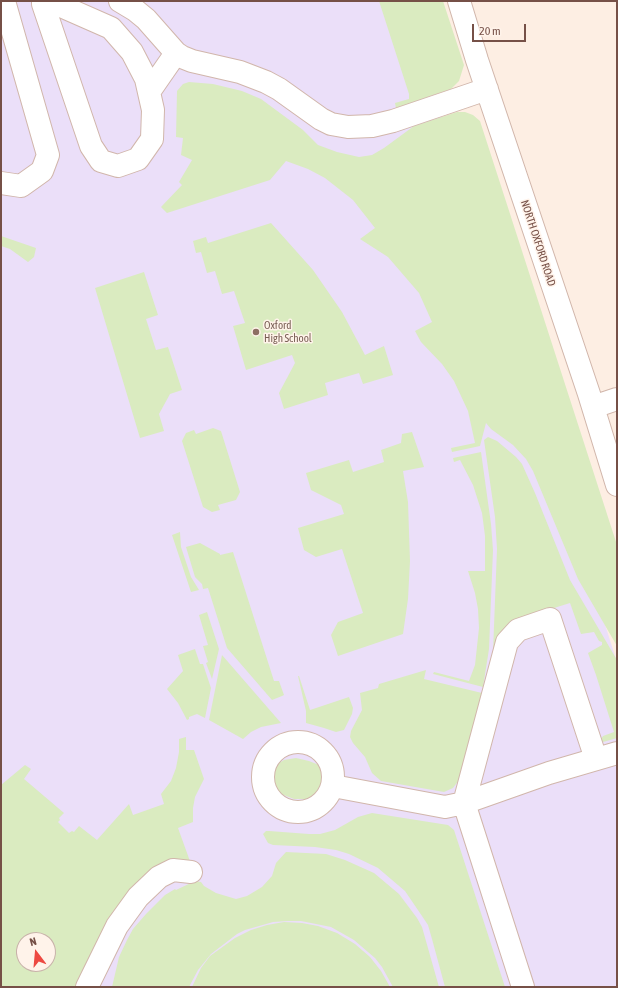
<!DOCTYPE html>
<style>
body{margin:0}
#map{position:relative;width:618px;height:988px;overflow:hidden;background:#fdeee3;font-family:"Asap Condensed",sans-serif}
canvas{display:block}
.frame{position:absolute;inset:0;border:2px solid #765047;pointer-events:none}
.north{position:absolute;left:16px;top:932px;width:40px;height:40px;box-sizing:border-box;background:#fff3ea;border:1px solid #c8b2a9;border-radius:50%;rotate:344deg;font-size:11px;font-weight:700;line-height:16px;text-align:center;color:#765047}
.north::after{content:'';display:block;margin:auto;width:14px;height:18px;background:#ed4942;clip-path:polygon(50% 0,100% 100%,50% 72%,0 100%)}
.scale{position:absolute;left:472px;top:24px;width:54px;height:18px;box-sizing:border-box;border:2px solid #765047;border-top:0;padding-left:5px;font-size:12px;line-height:14px;white-space:nowrap;color:#765047;-webkit-text-stroke:3px #fff3ea;paint-order:stroke}
</style>
<div id="map">
<canvas width="618" height="988"></canvas>
<div class="frame"></div>
<div class="north">N</div>
<div class="scale">20 m</div>
</div>
<script>
const ctx = document.querySelector('canvas').getContext('2d');
ctx.lineJoin = 'round';
function paint(path, color) { ctx.fillStyle = color; ctx.fill(path, 'evenodd'); }
const poly = rows => new Path2D(rows.map(r => 'M' + r).join(''));
function trace(path, color, width, dash) { ctx.strokeStyle = color; ctx.lineWidth = width; ctx.lineCap = dash ? 'butt' : 'round'; ctx.setLineDash(dash || []); ctx.stroke(path); }
function write(font, color, halo, rows, align = 'center') {
  ctx.font = font + ' "Asap Condensed",sans-serif'; ctx.lineWidth = 3; ctx.setLineDash([]); ctx.textBaseline = 'middle'; ctx.strokeStyle = halo; ctx.fillStyle = color; for (const [text, x, y, turn = 0] of rows) {
    ctx.save(); ctx.translate(x, y); ctx.rotate((+turn || 0) * Math.PI / 180); ctx.textAlign = isNaN(turn) ? turn : align; if (halo) ctx.strokeText(text, 0, 0); ctx.fillText(text, 0, 0); ctx.restore();
  }
}
const education = poly([
 [1,1,405,1,617,662,617,987,1,987],
 [24,940,48,940,48,964,24,964]
]);
const green = poly([
 [379,1,443,1,464,65,459,81,451,89,396,108,395,103,409,99,409,94],
 [189,82,213,84,242,91,261,99,303,130,318,145,337,152,359,157,372,155,384,148,414,126,457,112,465,112,473,115,480,121,617,545,617,646,578,579,533,471,526,459,513,445,491,429,486,423,480,446,452,452,451,448,475,443,468,411,454,381,442,364,421,342,415,331,432,322,419,293,388,257,360,239,375,228,353,200,325,178,308,169,286,161,270,180,167,213,161,207,182,185,179,182,192,160,181,155,183,138,176,137,177,91,183,84],
 [271,223,313,270,342,312,365,355,384,346,393,375,363,384,359,373,325,383,328,395,284,409,279,393,295,363,292,355,246,370,233,326,245,323,234,291,222,294,215,271,207,273,201,252,196,253,193,241,206,237,208,243],
 [1,236,36,248,34,257,28,262,10,249,1,246],
 [144,272,158,315,146,319,156,350,168,347,182,390,170,394,159,414,164,431,140,438,95,288],
 [213,428,221,431,240,492,236,500,218,505,220,510,212,512,203,507,182,441,186,433,194,430,196,434],
 [412,432,424,467,403,471,408,502,410,561,408,599,403,634,338,656,331,635,338,622,363,613,342,549,316,557,304,550,298,528,344,514,341,505,311,490,306,473,349,460,353,472,384,462,381,450,401,443,402,434],
 [488,437,497,441,516,457,522,464,535,493,570,580,617,660,617,738,603,742,601,739,603,736,614,732,596,675,588,653,602,645,602,642,599,641,594,632,581,634,570,603,516,620,509,625,500,634,493,652,497,549,495,517,484,440],
 [481,452,491,524,493,550,489,649,483,687,433,674,434,672,469,681,475,665,479,628,478,609,475,593,468,571,485,571,485,536,482,513,473,485,460,460,454,462,453,458],
 [180,532,181,547,191,577,199,590,191,592,172,535],
 [200,543,220,554,220,555,233,552,274,681,279,681,284,695,282,696,272,700,227,648,208,588,203,589,202,584,195,577,186,547],
 [207,612,219,649,212,679,206,663,208,662,203,646,208,645,199,615],
 [195,649,200,664,203,664,211,688,205,718,197,714,189,717,189,719,187,720,178,703,167,689,183,671,178,655],
 [222,655,281,723,261,727,251,732,243,739,209,720],
 [426,670,424,679,482,693,459,780,453,788,444,792,381,781,372,773,365,757,353,743,350,737,351,731,362,710,360,693,378,688,379,684],
 [298,676,299,676,310,710,349,697,353,708,352,714,344,730,336,732,324,728,306,723,306,711],
 [186,737,186,750,194,750,204,779,195,797,193,808,193,822,178,828,191,864,172,865,80,987,1,987,1,785,25,765,31,769,24,779,64,813,59,818,60,820,58,822,69,833,72,831,74,832,79,826,97,840,129,804,133,815,164,804,161,794,171,781,176,768,179,752,179,739],
 [24,940,48,940,48,964,24,964],
 [296,758,309,761,319,765,327,772,329,778,328,789,322,796,310,799,294,799,281,794,274,787,270,776,274,766,284,760],
 [372,813,448,825,454,830,505,987,445,987,432,939,428,925,422,916,405,891,378,868,349,854,336,850,315,847,273,845,268,843,263,834,266,831,269,831,309,834,320,834,335,830,358,817],
 [286,852,326,854,345,860,374,873,399,894,417,918,422,927,439,987,393,987,382,967,375,958,354,940,331,927,301,921,288,921,273,922,245,930,237,934,211,954,198,970,189,987,112,987,119,957,127,940,133,929,146,914,165,895,175,889,176,890,195,881,201,882,204,886,216,893,236,899,247,896,262,887,272,876,276,863],
 [284,922,302,923,318,926,337,933,355,944,370,957,381,971,390,987,192,987,201,968,210,956,235,938,251,930,267,925]
]);
const minor = poly([
 [43,1,43,4,91,146,101,161,118,166,138,159,152,139,153,110,146,79,132,52,111,28,61,6,54,1],
 [120,1,135,10,146,19,176,53,182,57,192,61,240,72,266,82,279,89,321,119,331,124,348,127,372,126,393,121,487,89],
 [459,1,477,60,589,394,617,485],
 [149,92,176,53],
 [1,183,21,186,42,171,48,155,4,1],
 [593,407,617,399],
 '263 777a35 35 0 1 1 70 0a35 35 0 1 1-70 0Z',
 [333,786,445,807,464,803,549,773,617,753],
 [87,987,117,926,138,897,159,877,173,870,191,872],
 [523,987,464,803,507,642,518,630,550,619,596,759]
]);
const markers = [
 [256,332,4,"#8d6e63"]
];
const streetNames = [
 ["NORTH OXFORD ROAD",538,243,72]
];
const educationNames = [
 ["Oxford",264,326],
 ["High School",264,339]
];
paint(education, '#ebdff9');
paint(green, '#daebc0');
trace(minor, '#d1b6ab', 24);
trace(minor, '#fff', 22);
for (const [x, y, r, color] of markers) { const dot = new Path2D(); dot.arc(x, y, r, 0, 2 * Math.PI); ctx.fillStyle = color; ctx.fill(dot); trace(dot, '#fff3ea', 1.5); }
write('11px', '#765047', '#fff3ea', streetNames);
write('11px', '#785e54', '#fff3ea', educationNames, 'left');
</script>
